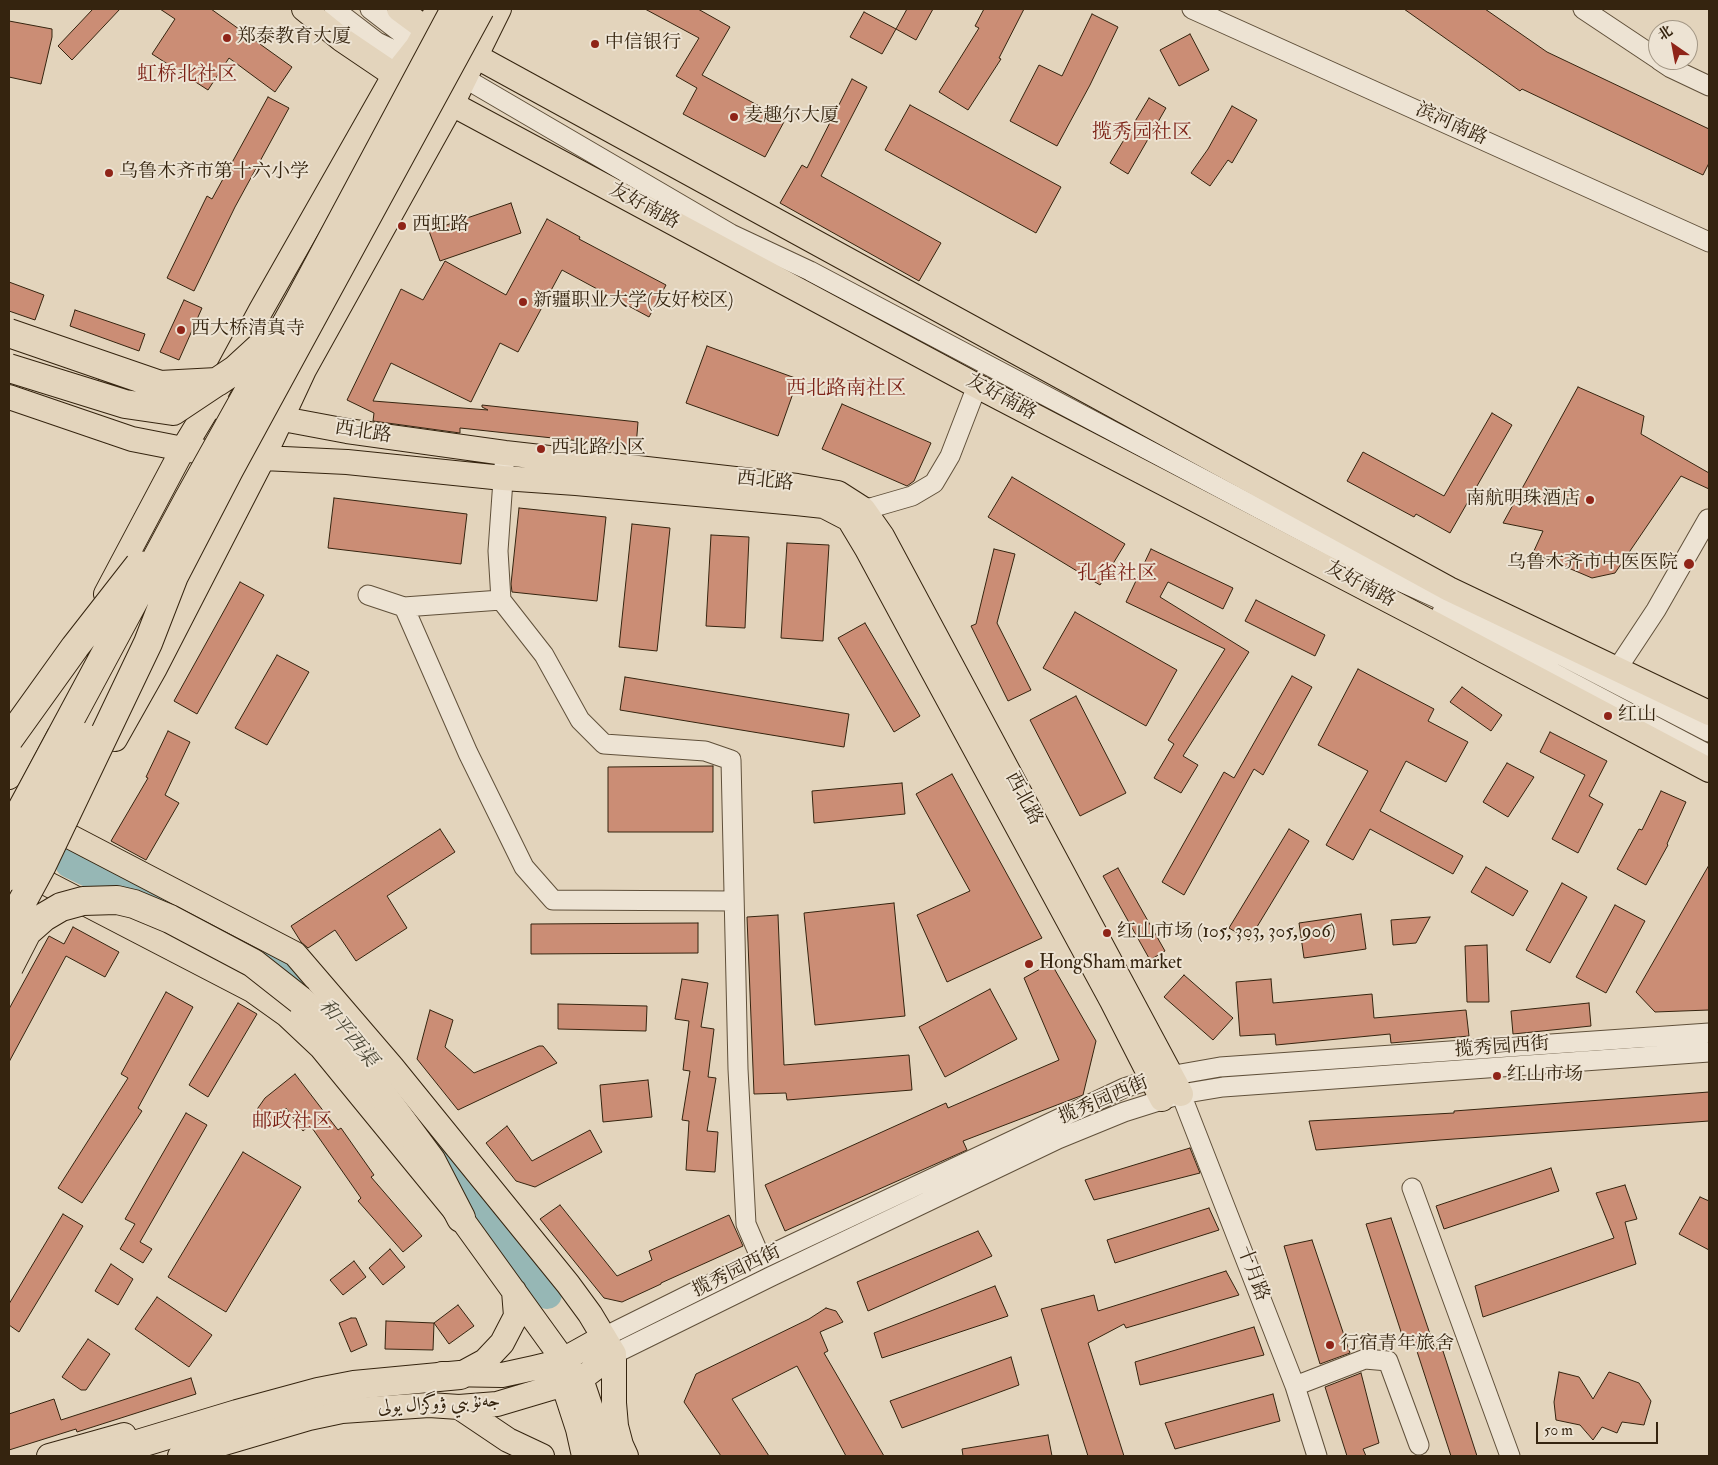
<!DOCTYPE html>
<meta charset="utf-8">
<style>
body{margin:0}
#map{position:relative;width:1718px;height:1465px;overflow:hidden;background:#e3d4bc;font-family:"IM FELL Double Pica","Noto Serif SC",serif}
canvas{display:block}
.frame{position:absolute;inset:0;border:10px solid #35240f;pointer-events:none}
.north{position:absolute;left:1648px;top:20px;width:50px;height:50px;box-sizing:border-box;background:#ede3d3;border:1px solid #a39785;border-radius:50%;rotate:327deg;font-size:14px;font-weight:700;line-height:20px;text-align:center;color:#35240f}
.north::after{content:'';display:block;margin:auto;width:18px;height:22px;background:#8f2418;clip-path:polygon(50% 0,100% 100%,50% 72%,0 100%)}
.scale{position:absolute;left:1536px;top:1422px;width:122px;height:22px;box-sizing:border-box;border:2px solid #35240f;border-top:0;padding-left:6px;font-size:15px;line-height:18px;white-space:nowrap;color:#35240f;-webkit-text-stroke:4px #ede3d3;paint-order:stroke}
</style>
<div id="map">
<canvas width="1718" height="1465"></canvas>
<div class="frame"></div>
<div class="north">北</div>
<div class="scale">50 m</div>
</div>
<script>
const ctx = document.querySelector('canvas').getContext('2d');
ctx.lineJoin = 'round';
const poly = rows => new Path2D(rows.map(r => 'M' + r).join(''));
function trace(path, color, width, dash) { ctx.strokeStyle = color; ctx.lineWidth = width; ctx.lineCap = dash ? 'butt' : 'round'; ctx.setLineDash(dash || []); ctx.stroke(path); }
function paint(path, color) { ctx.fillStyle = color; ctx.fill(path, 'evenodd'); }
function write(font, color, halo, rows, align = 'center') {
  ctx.font = font + ' "IM FELL Double Pica",Amiri,"Noto Serif SC",serif'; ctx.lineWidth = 4; ctx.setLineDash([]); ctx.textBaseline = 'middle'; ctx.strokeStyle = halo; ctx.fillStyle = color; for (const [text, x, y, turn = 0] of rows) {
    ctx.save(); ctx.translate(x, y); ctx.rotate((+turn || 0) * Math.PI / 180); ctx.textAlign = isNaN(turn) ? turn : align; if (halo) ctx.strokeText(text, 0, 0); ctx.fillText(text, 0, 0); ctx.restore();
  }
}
const river = poly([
 [70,863,154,904],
 [240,946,286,969,329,1007,339,1021],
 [425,1134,547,1294]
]);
const building = poly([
 [93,9,120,9,72,60,58,46,93,9],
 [160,9,211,9,292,67,275,92,229,58,208,90,152,54,175,19,160,9],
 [645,9,698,9,730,27,702,75,785,120,765,157,683,114,697,88,676,76,699,38,645,9],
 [907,9,933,9,916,40,896,29,907,9],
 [984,9,1024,9,999,58,1001,59,968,110,939,92,979,28,975,26,984,9],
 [1404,9,1485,9,1547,52,1709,129,1709,163,1703,175,1522,89,1520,91,1404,9],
 [864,12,896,29,882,54,850,37,864,12],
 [1092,14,1118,27,1090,85,1057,146,1010,121,1039,65,1062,76,1092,14],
 [9,21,52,29,52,37,41,84,9,77,9,21],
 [1190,34,1209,70,1179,86,1160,50,1190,34],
 [852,79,867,87,821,176,941,243,919,281,780,203,802,165,807,168,852,79],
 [268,97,289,108,235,207,194,291,167,278,207,196,212,199,268,97],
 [1149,98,1166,108,1128,174,1110,163,1149,98],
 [910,105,1061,187,1036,233,885,150,910,105],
 [1232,106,1257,120,1232,163,1228,160,1210,186,1191,173,1208,149,1232,106],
 [511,203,521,233,440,261,429,231,511,203],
 [547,219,580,237,579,239,666,285,649,317,562,270,518,352,500,343,471,402,391,363,373,401,488,410,482,407,482,405,638,422,636,447,460,428,460,433,373,421,374,413,347,400,401,289,423,300,445,261,506,295,547,219],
 [9,282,44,295,35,320,9,311,9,282],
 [184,300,202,308,179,360,160,352,184,300],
 [75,310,145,334,139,351,70,326,75,310],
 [707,346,798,379,778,436,686,403,707,346],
 [1578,387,1644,416,1641,434,1709,473,1709,489,1681,476,1615,573,1592,578,1533,553,1543,531,1503,523,1578,387],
 [842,404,931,443,914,481,907,486,822,449,842,404],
 [1492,413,1512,425,1450,533,1416,514,1414,517,1347,481,1363,452,1444,496,1492,413],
 [1012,477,1125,544,1100,585,988,517,1012,477],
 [334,498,467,514,461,564,328,548,334,498],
 [519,508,606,517,597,601,512,592,511,584,519,508],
 [632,524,670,528,657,651,619,647,632,524],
 [711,535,749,537,745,628,706,626,711,535],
 [787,543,829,545,823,641,781,638,787,543],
 [994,549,1015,554,997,623,1031,690,1008,701,971,626,976,624,994,549],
 [1151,549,1233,588,1223,609,1168,582,1160,597,1249,652,1183,756,1198,765,1181,793,1154,778,1174,744,1168,740,1225,649,1126,602,1151,549],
 [240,582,264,595,197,714,174,701,240,582],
 [1256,600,1325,635,1315,656,1245,621,1256,600],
 [1075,612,1177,670,1146,726,1043,668,1075,612],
 [865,623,920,716,894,732,838,638,865,623],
 [277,655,309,672,267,745,235,728,277,655],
 [1358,669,1434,709,1428,721,1468,742,1446,782,1406,761,1380,811,1463,856,1453,874,1370,829,1353,860,1326,845,1368,771,1318,745,1358,669],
 [1292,676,1312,687,1263,775,1254,769,1184,895,1162,882,1224,772,1234,778,1292,676],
 [625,677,849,714,844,747,620,710,625,677],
 [1462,687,1502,715,1491,731,1450,702,1462,687],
 [1076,696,1126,793,1080,816,1030,720,1076,696],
 [168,731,190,742,165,795,179,803,146,860,111,841,148,778,146,777,168,731],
 [1550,732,1607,761,1589,796,1603,804,1578,853,1552,839,1585,775,1540,752,1550,732],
 [1507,763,1534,777,1508,817,1483,802,1507,763],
 [713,766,713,832,608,832,608,767,713,766],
 [952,774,1042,938,947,982,917,915,970,891,916,794,952,774],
 [902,783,905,814,814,823,812,791,902,783],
 [1661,791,1686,802,1667,844,1668,845,1646,885,1617,869,1639,829,1642,830,1661,791],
 [440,829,455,852,387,896,407,928,356,961,335,930,308,948,301,942,291,926,440,829],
 [1289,829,1309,841,1249,940,1229,928,1289,829],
 [1709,865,1709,1010,1655,1012,1636,992,1709,865],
 [1486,867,1528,891,1513,916,1471,892,1486,867],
 [1118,868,1165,951,1150,960,1103,876,1118,868],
 [1562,883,1587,897,1550,963,1526,950,1562,883],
 [894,903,905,1016,815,1025,804,913,894,903],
 [1615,905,1645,921,1606,993,1576,977,1615,905],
 [1361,914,1366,949,1304,958,1299,923,1361,914],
 [778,915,784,1065,909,1055,912,1090,787,1100,786,1093,754,1094,747,917,778,915],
 [1430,917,1416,943,1393,945,1391,920,1430,917],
 [698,923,698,953,531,954,531,924,698,923],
 [73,927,119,952,105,977,66,956,9,1062,9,1009,49,936,64,944,73,927],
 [1487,945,1489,1002,1467,1002,1465,946,1487,945],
 [1051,963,1096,1041,1083,1095,963,1141,967,1150,785,1231,765,1185,946,1103,948,1108,1059,1060,1024,978,1051,963],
 [1184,975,1233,1018,1213,1040,1164,997,1184,975],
 [682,979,708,983,701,1027,714,1029,708,1077,716,1078,707,1131,718,1132,715,1172,686,1170,689,1121,682,1120,690,1071,683,1070,689,1021,675,1019,682,979],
 [1271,979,1273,1003,1372,994,1374,1018,1466,1010,1469,1036,1391,1043,1390,1034,1276,1045,1275,1034,1240,1036,1236,982,1271,979],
 [990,989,1017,1039,945,1077,919,1027,990,989],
 [166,992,193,1007,138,1108,142,1111,82,1203,58,1188,128,1078,121,1074,166,992],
 [238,1003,257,1014,208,1097,189,1085,238,1003],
 [1589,1003,1591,1026,1513,1034,1511,1011,1589,1003],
 [558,1004,647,1006,646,1031,558,1029,558,1004],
 [430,1010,453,1020,445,1047,474,1073,539,1046,543,1046,557,1063,458,1110,417,1059,430,1010],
 [295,1074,338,1130,341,1128,374,1175,371,1177,422,1236,403,1252,358,1201,361,1198,310,1125,303,1131,286,1108,271,1128,253,1115,265,1098,295,1074],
 [648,1080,652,1117,603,1122,600,1085,648,1080],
 [1709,1092,1709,1121,1440,1140,1316,1150,1309,1121,1454,1113,1454,1111,1709,1092],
 [186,1113,207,1125,140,1242,152,1249,143,1263,120,1249,135,1224,125,1219,186,1113],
 [507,1126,532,1161,590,1130,602,1152,535,1187,516,1181,486,1143,507,1126],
 [1190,1148,1200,1173,1094,1200,1085,1180,1190,1148],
 [243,1152,301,1187,226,1312,168,1277,243,1152],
 [1551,1168,1559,1191,1444,1229,1436,1206,1551,1168],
 [1625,1185,1637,1219,1625,1222,1636,1264,1483,1317,1475,1286,1614,1238,1596,1193,1625,1185],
 [1700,1197,1709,1201,1709,1250,1679,1234,1700,1197],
 [560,1205,617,1276,652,1260,649,1251,729,1215,743,1246,661,1283,661,1284,622,1302,604,1298,540,1219,560,1205],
 [1209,1208,1219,1230,1115,1263,1107,1240,1209,1208],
 [63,1214,83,1226,19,1332,9,1325,9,1304,63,1214],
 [1391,1218,1435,1349,1442,1348,1477,1456,1451,1456,1413,1339,1404,1341,1366,1224,1391,1218],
 [978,1231,992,1256,868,1311,857,1282,978,1231],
 [1312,1240,1350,1353,1320,1364,1284,1246,1312,1240],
 [390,1249,405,1267,383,1285,369,1268,390,1249],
 [354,1261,366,1277,343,1295,330,1280,354,1261],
 [111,1264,133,1279,118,1305,95,1291,111,1264],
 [1226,1271,1239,1295,1126,1328,1124,1324,1088,1343,1124,1456,1088,1456,1041,1309,1094,1295,1098,1311,1226,1271],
 [995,1286,1008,1316,882,1358,874,1333,995,1286],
 [157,1297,212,1335,189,1367,135,1329,157,1297],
 [458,1305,474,1326,449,1344,434,1323,458,1305],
 [826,1308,836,1311,843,1322,820,1332,828,1351,824,1353,884,1456,846,1456,797,1366,732,1399,769,1456,721,1456,684,1402,696,1374,809,1319,826,1308],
 [351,1318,356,1318,367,1345,351,1352,339,1323,351,1318],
 [386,1321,434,1323,433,1350,385,1349,386,1321],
 [1254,1327,1264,1355,1140,1385,1135,1362,1254,1327],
 [88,1339,110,1354,86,1390,81,1390,62,1377,88,1339],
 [1011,1357,1019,1385,902,1428,890,1401,1011,1357],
 [1559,1372,1579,1377,1593,1399,1609,1372,1639,1383,1651,1401,1644,1425,1622,1422,1617,1433,1602,1427,1593,1440,1580,1425,1556,1420,1554,1402,1559,1372],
 [1361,1373,1379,1443,1363,1449,1366,1456,1347,1456,1325,1387,1361,1373],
 [191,1378,196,1394,77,1432,76,1429,9,1450,9,1414,54,1399,61,1420,191,1378],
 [1273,1394,1280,1421,1175,1449,1165,1423,1273,1394],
 [1048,1435,1052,1456,963,1456,962,1449,1048,1435]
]);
const minor = poly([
 [334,9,377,42,419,62],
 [370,9,427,53],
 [1192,9,1709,242],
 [1583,9,1658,59],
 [1659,60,1671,68,1709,86],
 [454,72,731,234,810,271,1375,570,1549,649,1709,732],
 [504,466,498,551,501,600,544,655,580,720,604,744,705,751,731,760,738,1069,746,1224,761,1259],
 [852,511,874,507,912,496,934,483,950,456,977,386],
 [368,595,404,607,501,600],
 [404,607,468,753,524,867,553,900,734,901],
 [1442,612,1474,631,1709,755],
 [1617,669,1656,610,1708,519],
 [1181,1094,1295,1386,1317,1456],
 [1412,1188,1510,1456],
 [604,1337,761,1259,1124,1088,1152,1079,1220,1067,1709,1033],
 [614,1354,772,1276,1058,1139,1124,1112,1181,1094,1223,1087,1709,1052],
 [1295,1386,1365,1359,1388,1361,1419,1445]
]);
const major = poly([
 [304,9,341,39,406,83,452,104,977,386,1434,624,1709,770],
 [399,9,426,29,1449,589,1709,713],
 [9,349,88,373],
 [9,397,132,439,183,449,242,457,347,462,503,478,576,483,796,503,824,506,849,519,867,549,915,638,1112,1001,1162,1099],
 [176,399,347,431,505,453,797,486,838,493,863,509,882,536,1181,1094],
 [106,594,183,449,209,406,261,310,394,76,417,47,438,9],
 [55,718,73,683,105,627],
 [115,739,155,668,263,458,304,370,452,104,499,9],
 [9,777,53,694],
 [42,825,63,833,295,954,392,1067,568,1284,590,1314,614,1354,614,1403,616,1426,621,1445,626,1456],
 [19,869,252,990,287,1015,321,1047,461,1218,557,1351,564,1386,578,1429,584,1456],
 [570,1370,581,1379,607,1456],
 [442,1374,502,1375,534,1368,559,1362,604,1337],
 [461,1374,485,1361,502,1343,516,1316,514,1291],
 [459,1407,508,1440,542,1456],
 [49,1456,124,1435],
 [180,1456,309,1418,342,1411,429,1405,459,1407,497,1404,581,1379,614,1354]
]);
const highway = poly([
 [300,1000,324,1021,344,1043,431,1160,461,1218],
 [98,1456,237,1414,318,1392,354,1385,460,1375]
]);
const highwayBridge = poly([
 [9,333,160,385,217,382,235,370,271,337],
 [9,368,125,404,173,411,215,383],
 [9,739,75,647,139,565],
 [9,833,188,500,299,301,455,9],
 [9,876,84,737],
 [9,926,42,865,148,643,174,576,229,470,480,9],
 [9,967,27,932,44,917,61,907,83,901,117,900,134,904,170,919,253,963,300,1000]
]);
const markers = [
 [227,38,5,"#8f2418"],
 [595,44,5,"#8f2418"],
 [734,117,5,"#8f2418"],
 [109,173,5,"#8f2418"],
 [402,226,5,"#8f2418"],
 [523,302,5,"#8f2418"],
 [181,330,5,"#8f2418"],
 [541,449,5,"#8f2418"],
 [1590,500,5,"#8f2418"],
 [1689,564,6,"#8f2418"],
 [1608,716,5,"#8f2418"],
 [1107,933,5,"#8f2418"],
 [1029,964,5,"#8f2418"],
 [1497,1076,5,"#8f2418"],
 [1330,1345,5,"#8f2418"]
];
const poiNames = [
 ["郑泰教育大厦",237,38],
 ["中信银行",605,44],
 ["麦趣尔大厦",744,117],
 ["乌鲁木齐市第十六小学",119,173],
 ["西虹路",412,226],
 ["新疆职业大学(友好校区)",533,302],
 ["西大桥清真寺",191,330],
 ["西北路小区",551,449],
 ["南航明珠酒店",1580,500,"right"],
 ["乌鲁木齐市中医医院",1678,564,"right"],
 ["红山",1618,716],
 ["红山市场 (105, 303, 305, 906)",1117,933],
 ["HongSham market",1039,964],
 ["红山市场",1507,1076],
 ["行宿青年旅舍",1340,1345]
];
const streetNames = [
 ["滨河南路",1451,125,24],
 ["友好南路",644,207,28],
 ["友好南路",1001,398,28],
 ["西北路",363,433,9],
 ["西北路",765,482,6],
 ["友好南路",1360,585,28],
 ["西北路",1023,799,62],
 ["揽秀园西街",1502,1048,-4],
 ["揽秀园西街",1104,1101,-23],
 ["揽秀园西街",737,1272,-26],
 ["十月路",1252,1274,69],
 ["جەنۇبىي ۋوگزال يولى",439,1405,-3]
];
const neighbourhoodNames = [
 ["虹桥北社区",187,76],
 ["揽秀园社区",1142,134],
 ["西北路南社区",846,390],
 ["孔雀社区",1117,575],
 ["邮政社区",292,1123]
];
const waterNames = [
 ["和平西渠",347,1034,51]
];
trace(river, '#96b7b5', 30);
paint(building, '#cb8d75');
trace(building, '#35240f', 1);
trace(minor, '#60503a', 21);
trace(major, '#35240f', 26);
trace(highway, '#35240f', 30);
trace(minor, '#ede3d3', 19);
trace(major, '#e3d4bc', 24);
trace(highway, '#e3d4bc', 28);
trace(highwayBridge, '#35240f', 30, []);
trace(highwayBridge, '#e3d4bc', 28);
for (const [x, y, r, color] of markers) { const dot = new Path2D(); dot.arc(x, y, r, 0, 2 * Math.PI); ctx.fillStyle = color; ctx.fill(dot); trace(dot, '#ede3d3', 2); }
write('19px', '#35240f', '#ede3d3', poiNames, 'left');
write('19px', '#35240f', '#ede3d3', streetNames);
write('20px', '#7a1f14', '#ede3d3', neighbourhoodNames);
write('italic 20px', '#4d4938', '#ede3d3', waterNames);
</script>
